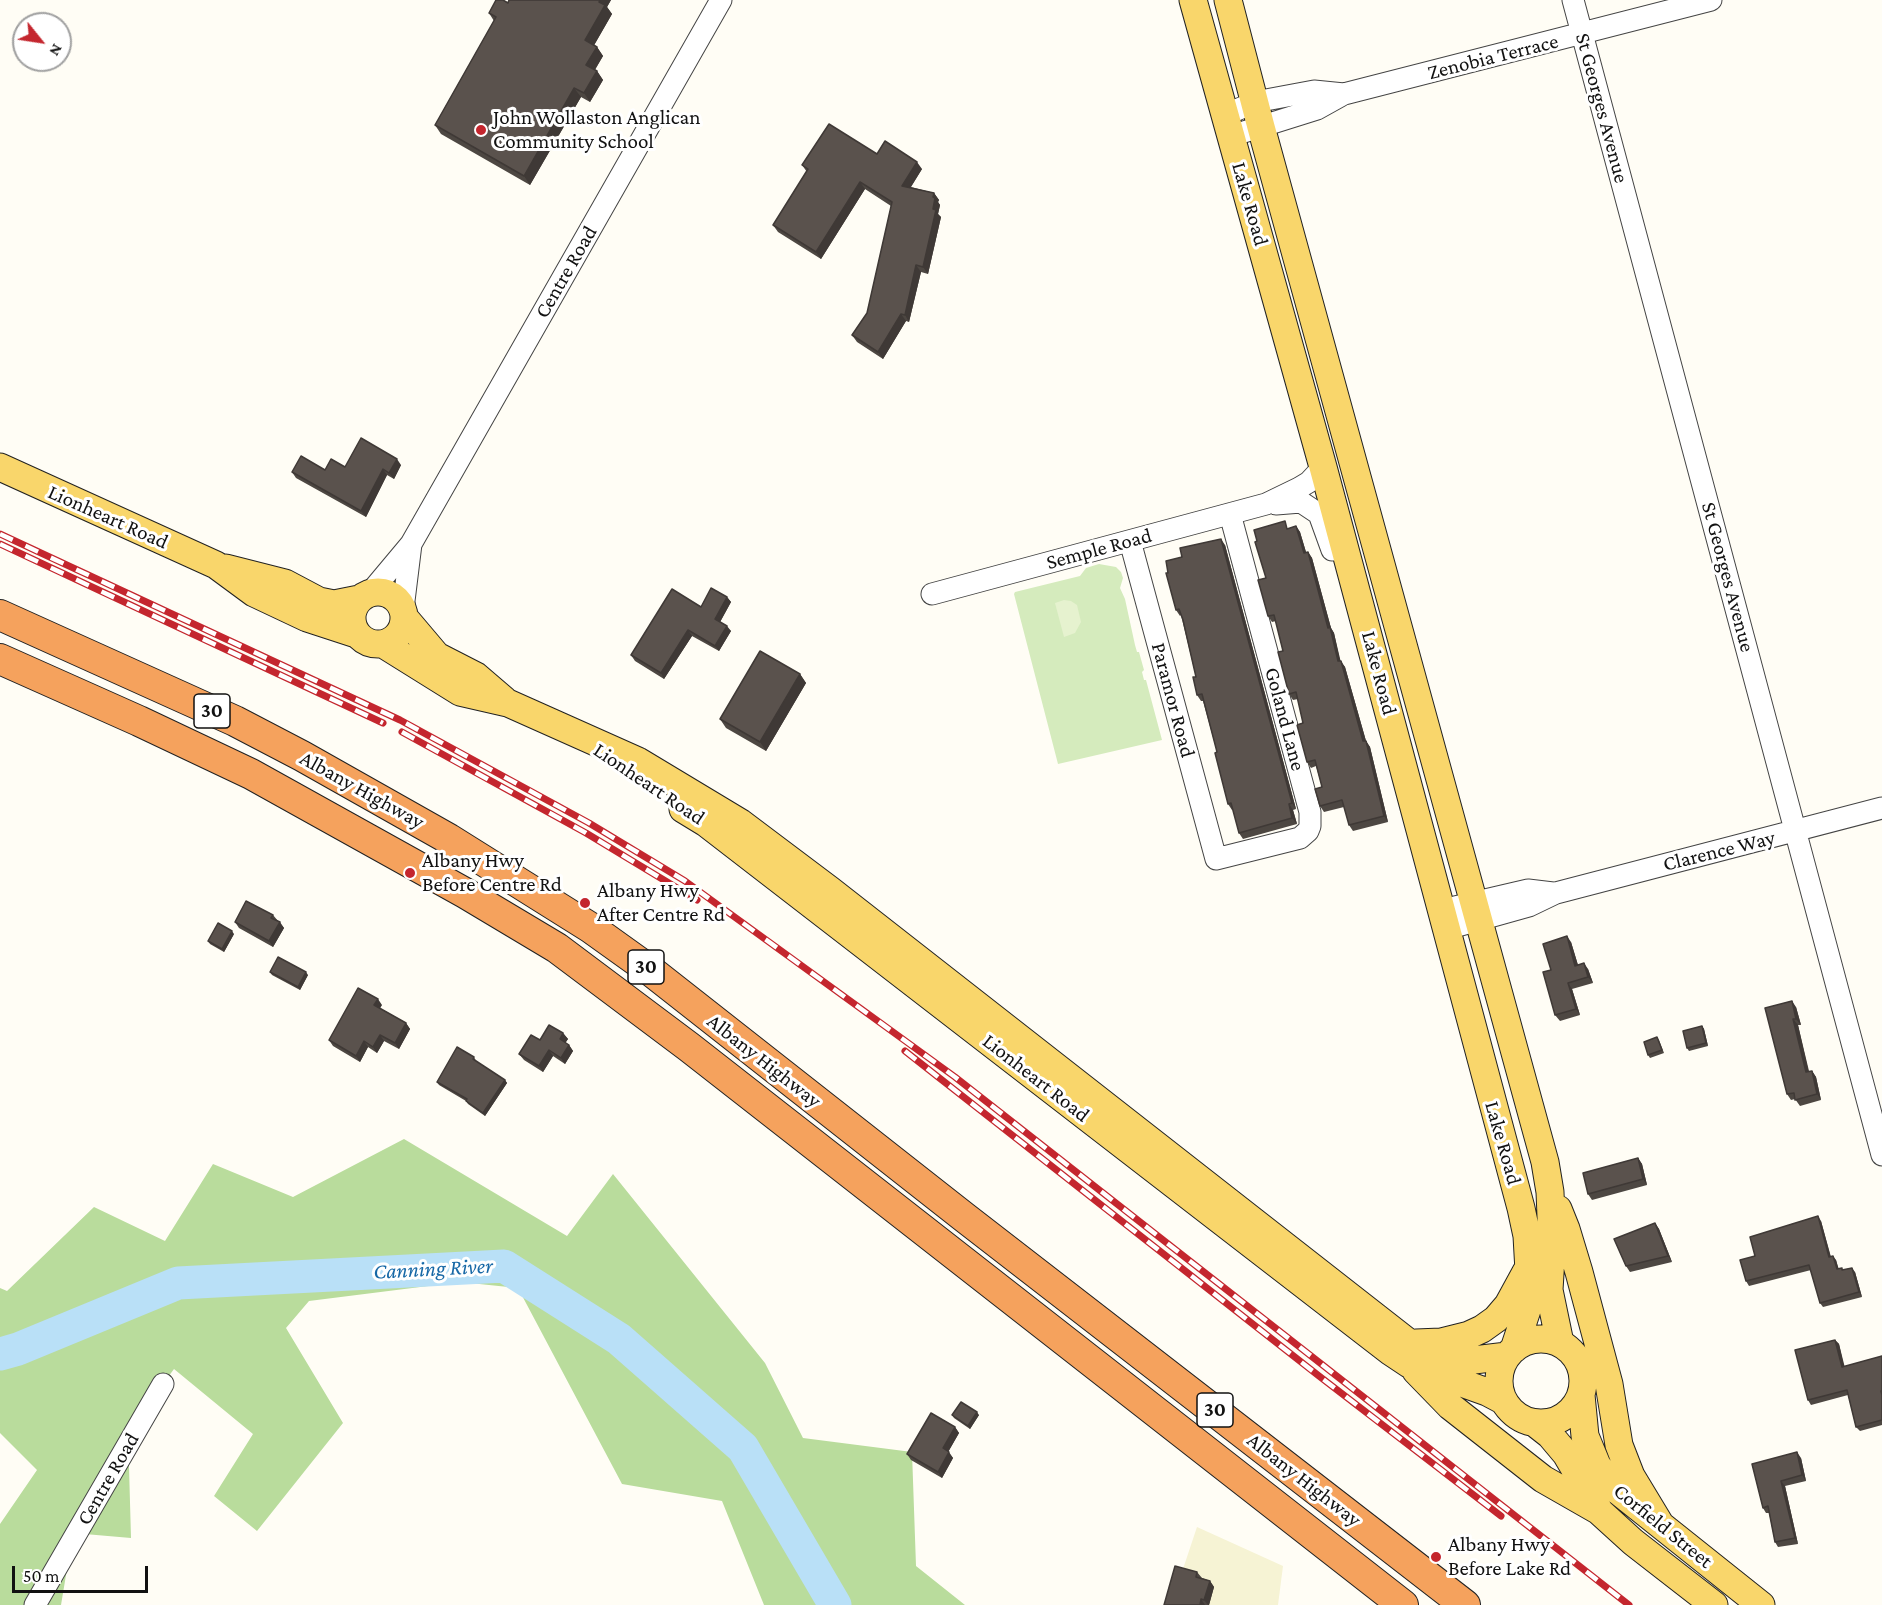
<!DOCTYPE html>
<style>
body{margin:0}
#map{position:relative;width:1882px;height:1605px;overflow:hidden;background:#fffdf5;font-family:"Crimson Pro",serif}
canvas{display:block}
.north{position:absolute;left:12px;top:12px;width:60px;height:60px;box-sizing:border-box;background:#fff;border:2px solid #a0a0a0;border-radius:50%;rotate:120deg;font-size:16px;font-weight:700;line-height:24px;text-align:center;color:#111}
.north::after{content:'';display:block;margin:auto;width:21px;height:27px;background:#c4262e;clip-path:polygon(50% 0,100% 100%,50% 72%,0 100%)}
.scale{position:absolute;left:12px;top:1566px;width:136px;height:27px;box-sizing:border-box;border:3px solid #111;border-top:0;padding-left:8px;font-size:18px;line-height:21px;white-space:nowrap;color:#111;-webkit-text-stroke:4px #fff;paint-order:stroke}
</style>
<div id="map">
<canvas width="1882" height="1605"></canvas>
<div class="north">N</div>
<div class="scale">50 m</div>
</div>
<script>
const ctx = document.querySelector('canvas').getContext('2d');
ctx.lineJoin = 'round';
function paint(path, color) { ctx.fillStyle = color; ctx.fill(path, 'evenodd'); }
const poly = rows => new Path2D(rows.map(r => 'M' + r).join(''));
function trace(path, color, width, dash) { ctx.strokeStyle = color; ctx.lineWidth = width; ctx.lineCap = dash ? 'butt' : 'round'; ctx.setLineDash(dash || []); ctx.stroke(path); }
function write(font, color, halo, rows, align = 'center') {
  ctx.font = font + ' "Crimson Pro",serif'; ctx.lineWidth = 6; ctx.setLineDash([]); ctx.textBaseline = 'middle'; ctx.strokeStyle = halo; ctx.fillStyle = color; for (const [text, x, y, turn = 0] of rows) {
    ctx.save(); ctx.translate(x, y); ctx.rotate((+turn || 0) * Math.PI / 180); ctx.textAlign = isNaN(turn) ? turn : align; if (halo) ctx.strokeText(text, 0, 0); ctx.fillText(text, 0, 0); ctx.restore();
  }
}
const farmland = poly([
 [1197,1527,1283,1566,1278,1605,1171,1605]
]);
const green = poly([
 [1099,564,1116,567,1121,572,1123,578,1120,588,1125,599,1135,645,1137,652,1139,652,1144,670,1142,672,1144,680,1146,680,1162,740,1058,764,1014,594,1015,592,1080,576,1086,568]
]);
const forest = poly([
 [404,1139,567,1236,613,1174,765,1363,803,1438,912,1452,916,1566,965,1605,764,1605,722,1501,622,1484,518,1288,460,1282,309,1301,286,1328,343,1423,257,1531,214,1496,253,1434,174,1369,128,1431,131,1538,73,1533,61,1605,0,1605,0,1524,37,1470,0,1433,0,1288,7,1291,94,1207,165,1241,213,1164,293,1197]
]);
const pitch = poly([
 [1064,600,1071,601,1077,605,1081,622,1075,633,1064,637,1055,603]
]);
const river = poly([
 [0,1354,18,1349,178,1283,504,1266,619,1339,743,1448,835,1605]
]);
const minor = poly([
 [1573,0,1882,1155],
 [1225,115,1255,102,1314,91,1344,94],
 [1231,136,1317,109,1344,94,1711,0],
 [1276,504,1301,502,1319,514,1332,550],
 [1130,541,1216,859,1300,838,1308,831,1310,826,1310,812,1230,514],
 [370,593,411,544,721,0],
 [932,594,1266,504,1299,488,1309,482,1323,467],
 [403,609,411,544],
 [1442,910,1528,890,1553,893],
 [1447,929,1529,906,1556,893,1882,808],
 [35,1605,163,1384]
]);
const major = poly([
 [1193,0,1323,467,1521,1208,1527,1236,1530,1289,1527,1310,1514,1349],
 [1228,0,1261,127,1545,1162,1550,1192,1552,1241,1549,1290,1560,1343],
 [0,467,216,565,254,593,307,618,356,634],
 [226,568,285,583,319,601,334,604,359,599],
 '352 618a26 26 0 1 1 52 0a26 26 0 1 1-52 0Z',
 [404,617,437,656,476,676,504,700],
 [383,644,460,692,508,703,638,761,741,823,830,890,1409,1343,1429,1352,1452,1358,1474,1360,1507,1356],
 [683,809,706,823,1391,1352,1409,1364,1487,1392,1504,1401],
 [1558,1209,1566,1229,1579,1272,1609,1384,1619,1445,1631,1476,1660,1524],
 '1499 1381a42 42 0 1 1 84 0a42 42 0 1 1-84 0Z',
 [1416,1343,1441,1342,1469,1335,1482,1329,1496,1319,1508,1305,1526,1272],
 [1416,1371,1450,1406,1543,1479,1599,1511],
 [1581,1395,1585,1436,1597,1465,1613,1487,1761,1605],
 [1536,1424,1550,1435,1566,1454,1600,1512,1633,1542,1714,1605]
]);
const highway = poly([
 [0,615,235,721,302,756,449,839,591,928,651,971,964,1217,1465,1605],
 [0,659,139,721,251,774,465,893,557,948,689,1047,1403,1605]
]);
const rail = poly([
 [0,534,400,720,589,823,685,881,955,1077,1629,1605],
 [0,544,383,723],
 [402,732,586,833,697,900],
 [905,1051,1319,1376,1501,1516]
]);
const wall = poly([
 [509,0,611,0,607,7,612,14,594,45,597,47,603,56,595,70,597,71,603,80,590,102,581,97,530,185,441,134,435,125,494,21,489,13,508,3],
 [877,154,922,169,911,187,934,193,939,200,938,202,940,205,938,214,941,217,928,274,921,272,909,322,906,321,883,359,857,342,852,335,867,313,891,206,865,189,821,259,778,232,773,225,807,172,802,165],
 [401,465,394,479,387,475,366,517,296,478,292,472,325,470,345,467],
 [1296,526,1300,532,1306,552,1308,552,1312,558,1331,628,1334,633,1340,661,1345,667,1366,741,1370,747,1388,822,1353,831,1349,825,1344,807,1324,812,1320,806,1322,787,1316,766,1311,768,1307,762,1303,723,1298,699,1293,700,1289,694,1283,651,1276,621,1272,622,1268,616,1266,578],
 [1225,545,1296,809,1293,810,1297,824,1243,839,1239,833,1233,809,1232,810,1228,804,1217,752,1203,701,1201,701,1197,695,1196,677,1181,615,1180,616,1176,610,1168,573,1182,557],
 [727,597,731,602,720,622,731,631,719,651,692,636,664,679,635,661,631,655,701,607],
 [800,674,806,683,766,751,726,728,720,719],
 [273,915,284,928,273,947,239,928,235,922],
 [234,934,224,952,210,944,208,941],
 [1571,942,1578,965,1588,969,1593,983,1572,989,1580,1015,1560,1021,1555,1015,1551,970],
 [270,972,308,975,300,990,272,975],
 [382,1005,380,1008,406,1023,410,1029,399,1049,384,1041,377,1053,368,1047,360,1062,333,1046,329,1040],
 [1796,1007,1801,1025,1798,1025,1809,1071,1812,1071,1816,1077,1821,1100,1800,1106,1795,1099,1791,1100,1787,1094,1765,1008],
 [1702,1026,1704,1029,1708,1046,1689,1051,1687,1048],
 [563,1033,568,1039,565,1043,569,1045,573,1051,565,1064,553,1056,543,1072,524,1060,519,1054,540,1040],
 [1657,1037,1659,1040,1664,1053,1650,1058,1648,1055],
 [474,1057,476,1061,505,1080,507,1083,485,1116,468,1104,466,1101,439,1085,437,1082],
 [1638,1158,1642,1164,1647,1185,1592,1200,1588,1194],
 [1821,1221,1831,1257,1836,1260,1838,1268,1855,1272,1862,1297,1823,1307,1820,1303,1811,1270,1749,1286,1746,1281,1755,1256],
 [1655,1223,1659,1229,1672,1262,1630,1272,1626,1266],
 [1835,1340,1839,1344,1844,1367,1882,1356,1882,1425,1860,1431,1856,1427,1848,1395,1811,1405,1808,1400],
 [952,1415,979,1415,970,1429,954,1418],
 [955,1427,959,1433,948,1452,953,1458,942,1478,911,1460,907,1454],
 [1801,1458,1806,1481,1785,1486,1798,1544,1778,1547,1775,1542,1769,1513,1766,1513,1763,1508,1752,1464],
 [1197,1572,1202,1578,1210,1581,1214,1587,1209,1605,1164,1605]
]);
const shadedWall = poly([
 [600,0,611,0,607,7,612,14,592,49,585,40],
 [597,47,603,56,592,74,586,65],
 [597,71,603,80,590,102,584,93],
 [574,88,581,97,530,185,524,176],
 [917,162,922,169,907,193,902,186],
 [860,182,865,189,821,259,816,252],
 [934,193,939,200,938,202,940,205,938,214,941,217,928,274,923,267,933,209],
 [916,265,921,272,909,322,905,315],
 [901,314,906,321,883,359,878,352],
 [397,459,401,465,394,479,389,473],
 [383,469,387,475,366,517,361,511],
 [1296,526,1300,532,1308,559,1304,553],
 [1221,539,1225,545,1296,809,1292,803],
 [1308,552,1312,558,1331,628,1334,633,1342,667,1338,661],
 [727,597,731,602,719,624,715,619],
 [727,626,731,631,719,651,715,646],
 [688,630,692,636,664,679,661,673],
 [1341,661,1345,667,1366,741,1370,747,1388,822,1384,816],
 [800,674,806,683,766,751,760,742],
 [1289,804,1293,810,1297,824,1292,818],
 [280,922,284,928,273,947,269,941],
 [232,931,234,934,224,952,222,949],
 [1567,936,1571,942,1580,972,1575,966],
 [1584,963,1588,969,1593,983,1588,977],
 [306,972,308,975,300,990,298,987],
 [1568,983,1572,989,1580,1015,1576,1009],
 [378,999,382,1005,378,1011,374,1005],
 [1792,1001,1796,1007,1801,1025,1796,1019],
 [1793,1019,1798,1025,1810,1078,1806,1072],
 [406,1023,410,1029,399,1049,395,1043],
 [1702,1026,1704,1029,1708,1046,1706,1043],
 [563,1033,568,1039,564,1045,560,1039],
 [380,1035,384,1041,377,1053,373,1047],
 [364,1041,368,1047,360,1062,356,1056],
 [569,1045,573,1051,565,1064,561,1058],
 [549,1050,553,1056,543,1072,539,1066],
 [1812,1071,1816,1077,1821,1100,1817,1094],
 [505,1080,507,1083,485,1116,483,1113],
 [1638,1158,1642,1164,1647,1185,1643,1179],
 [1818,1216,1821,1221,1832,1262,1829,1257],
 [1655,1223,1659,1229,1672,1262,1668,1256],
 [1833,1256,1836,1260,1840,1273,1837,1269],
 [1852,1268,1855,1272,1862,1297,1859,1292],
 [1835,1340,1839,1344,1846,1372,1842,1367],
 [977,1412,979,1415,970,1429,968,1426],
 [955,1427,959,1433,947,1454,943,1448],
 [949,1452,953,1458,942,1478,938,1472],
 [1797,1452,1801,1458,1806,1481,1802,1475],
 [1781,1481,1785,1486,1798,1544,1795,1538],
 [1210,1581,1214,1587,1209,1605,1208,1605,1204,1600],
 [1201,1599,1205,1605,1200,1605]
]);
const building = poly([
 [496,0,503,0,508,3,509,0,600,0,599,2,605,5,585,40,597,47,586,65,597,71,584,93,574,88,524,176,435,125,496,17,489,13,496,0],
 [829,124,877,154,885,141,917,162,902,186,934,193,933,197,935,198,933,209,936,210,923,267,916,265,905,315,901,314,878,352,852,335,867,313,892,202,860,182,816,252,773,225,808,169,802,165,829,124],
 [361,438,397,459,389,473,383,469,361,511,292,472,301,456,325,470,331,459,345,467,361,438],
 [1285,521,1287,529,1296,526,1304,553,1308,552,1328,628,1330,627,1338,661,1341,661,1363,741,1366,741,1384,816,1349,825,1342,800,1320,806,1315,789,1322,787,1315,760,1307,762,1297,725,1303,723,1296,692,1289,694,1278,652,1283,651,1274,615,1268,616,1258,580,1266,578,1255,542,1257,541,1254,530,1285,521],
 [1221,539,1292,803,1289,804,1292,818,1239,833,1231,803,1228,804,1215,753,1217,752,1202,694,1197,695,1193,677,1196,677,1183,620,1179,609,1176,610,1166,573,1168,573,1166,561,1182,557,1180,548,1221,539],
 [711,588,727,597,715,619,727,626,715,646,688,630,661,673,631,655,672,589,701,607,711,588],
 [760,651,800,674,760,742,720,719,760,651],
 [246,901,273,915,271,918,280,922,269,941,235,922,246,901],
 [218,923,232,931,222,949,208,941,218,923],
 [1567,936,1575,966,1584,963,1588,977,1568,983,1576,1009,1555,1015,1543,972,1551,970,1543,944,1567,936],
 [278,957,306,972,298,987,270,972,278,957],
 [358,988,378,999,374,1005,406,1023,395,1043,380,1035,373,1047,364,1041,356,1056,329,1040,358,988],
 [1792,1001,1796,1019,1793,1019,1806,1072,1812,1071,1817,1094,1795,1100,1794,1093,1787,1094,1765,1008,1792,1001],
 [549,1025,563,1033,560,1039,569,1045,561,1058,549,1050,539,1066,519,1054,531,1035,540,1040,549,1025],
 [1702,1026,1706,1043,1687,1048,1683,1031,1702,1026],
 [1657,1037,1662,1050,1648,1055,1644,1042,1657,1037],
 [457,1047,474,1057,473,1059,505,1080,483,1113,466,1101,467,1099,437,1082,457,1047],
 [1638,1158,1643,1179,1588,1194,1583,1173,1638,1158],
 [1818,1216,1829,1257,1833,1256,1837,1269,1842,1268,1842,1270,1852,1268,1859,1292,1820,1303,1809,1265,1746,1281,1740,1260,1755,1256,1750,1237,1818,1216],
 [1655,1223,1668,1256,1626,1266,1614,1239,1655,1223],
 [1835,1340,1842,1367,1882,1356,1882,1390,1881,1391,1882,1395,1882,1420,1856,1427,1847,1390,1808,1400,1795,1350,1835,1340],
 [961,1402,977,1412,968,1426,952,1415,961,1402],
 [931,1413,955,1427,943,1448,949,1452,938,1472,907,1454,931,1413],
 [1797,1452,1802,1475,1781,1481,1795,1538,1775,1542,1768,1506,1763,1508,1752,1464,1797,1452],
 [1175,1566,1197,1572,1196,1577,1210,1581,1204,1600,1201,1599,1200,1605,1164,1605,1175,1566]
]);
const markers = [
 [481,130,6,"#c4262e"],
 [410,873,6,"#c4262e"],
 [585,903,6,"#c4262e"],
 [1436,1557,6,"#c4262e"]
];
const shields = [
 [212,711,36],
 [646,967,36],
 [1215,1410,36]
];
const shieldNames = [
 ["30",212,711],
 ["30",646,967],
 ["30",1215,1410]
];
const streetNames = [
 ["Zenobia Terrace",1493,57,-14],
 ["St Georges Avenue",1602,108,75],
 ["Lake Road",1250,204,74],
 ["Centre Road",566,272,-60],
 ["Lionheart Road",108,517,24],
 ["Semple Road",1099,549,-15],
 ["St Georges Avenue",1728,577,75],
 ["Lake Road",1379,673,75],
 ["Paramor Road",1173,700,75],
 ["Goland Lane",1285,719,75],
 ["Lionheart Road",649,784,34],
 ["Albany Highway",362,790,29],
 ["Clarence Way",1719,851,-14],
 ["Albany Highway",764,1061,38],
 ["Lionheart Road",1036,1078,38],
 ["Lake Road",1503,1143,74],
 ["Centre Road",108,1479,-60],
 ["Albany Highway",1304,1480,38],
 ["Corfield Street",1663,1526,39]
];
const poiNames = [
 ["John Wollaston Anglican",493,118],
 ["Community School",493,142],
 ["Albany Hwy",422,861],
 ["Before Centre Rd",422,885],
 ["Albany Hwy",597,891],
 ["After Centre Rd",597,915],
 ["Albany Hwy",1448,1545],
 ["Before Lake Rd",1448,1569]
];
const waterNames = [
 ["Canning River",433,1269,-3]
];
paint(farmland, '#f6f3d4');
paint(green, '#d5ebbd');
paint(forest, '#b9dc9c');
paint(pitch, '#e6f2cf');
trace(river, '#b9e0f7', 33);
trace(minor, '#444', 23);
trace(major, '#222', 29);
trace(highway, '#222', 32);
trace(minor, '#fff', 21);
trace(major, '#f9d66b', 27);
trace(highway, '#f5a25d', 30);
trace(rail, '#c4262e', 7);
trace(rail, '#fff', 4.5, [14]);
paint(wall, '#4d4742');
paint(shadedWall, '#3f3936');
paint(building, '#5a524d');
trace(building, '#3f3936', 1.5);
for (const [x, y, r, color] of markers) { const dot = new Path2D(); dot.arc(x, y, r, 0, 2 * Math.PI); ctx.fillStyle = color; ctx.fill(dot); trace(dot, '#fff', 2); }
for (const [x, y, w] of shields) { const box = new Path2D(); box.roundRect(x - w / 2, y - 17, w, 34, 4.5); ctx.fillStyle = '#fff'; ctx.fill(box); trace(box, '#111', 1.5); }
write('bold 20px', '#111', null, shieldNames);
write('21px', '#111', '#fff', streetNames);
write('21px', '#111', '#fff', poiNames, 'left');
write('italic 22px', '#1768a6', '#fff', waterNames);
</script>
